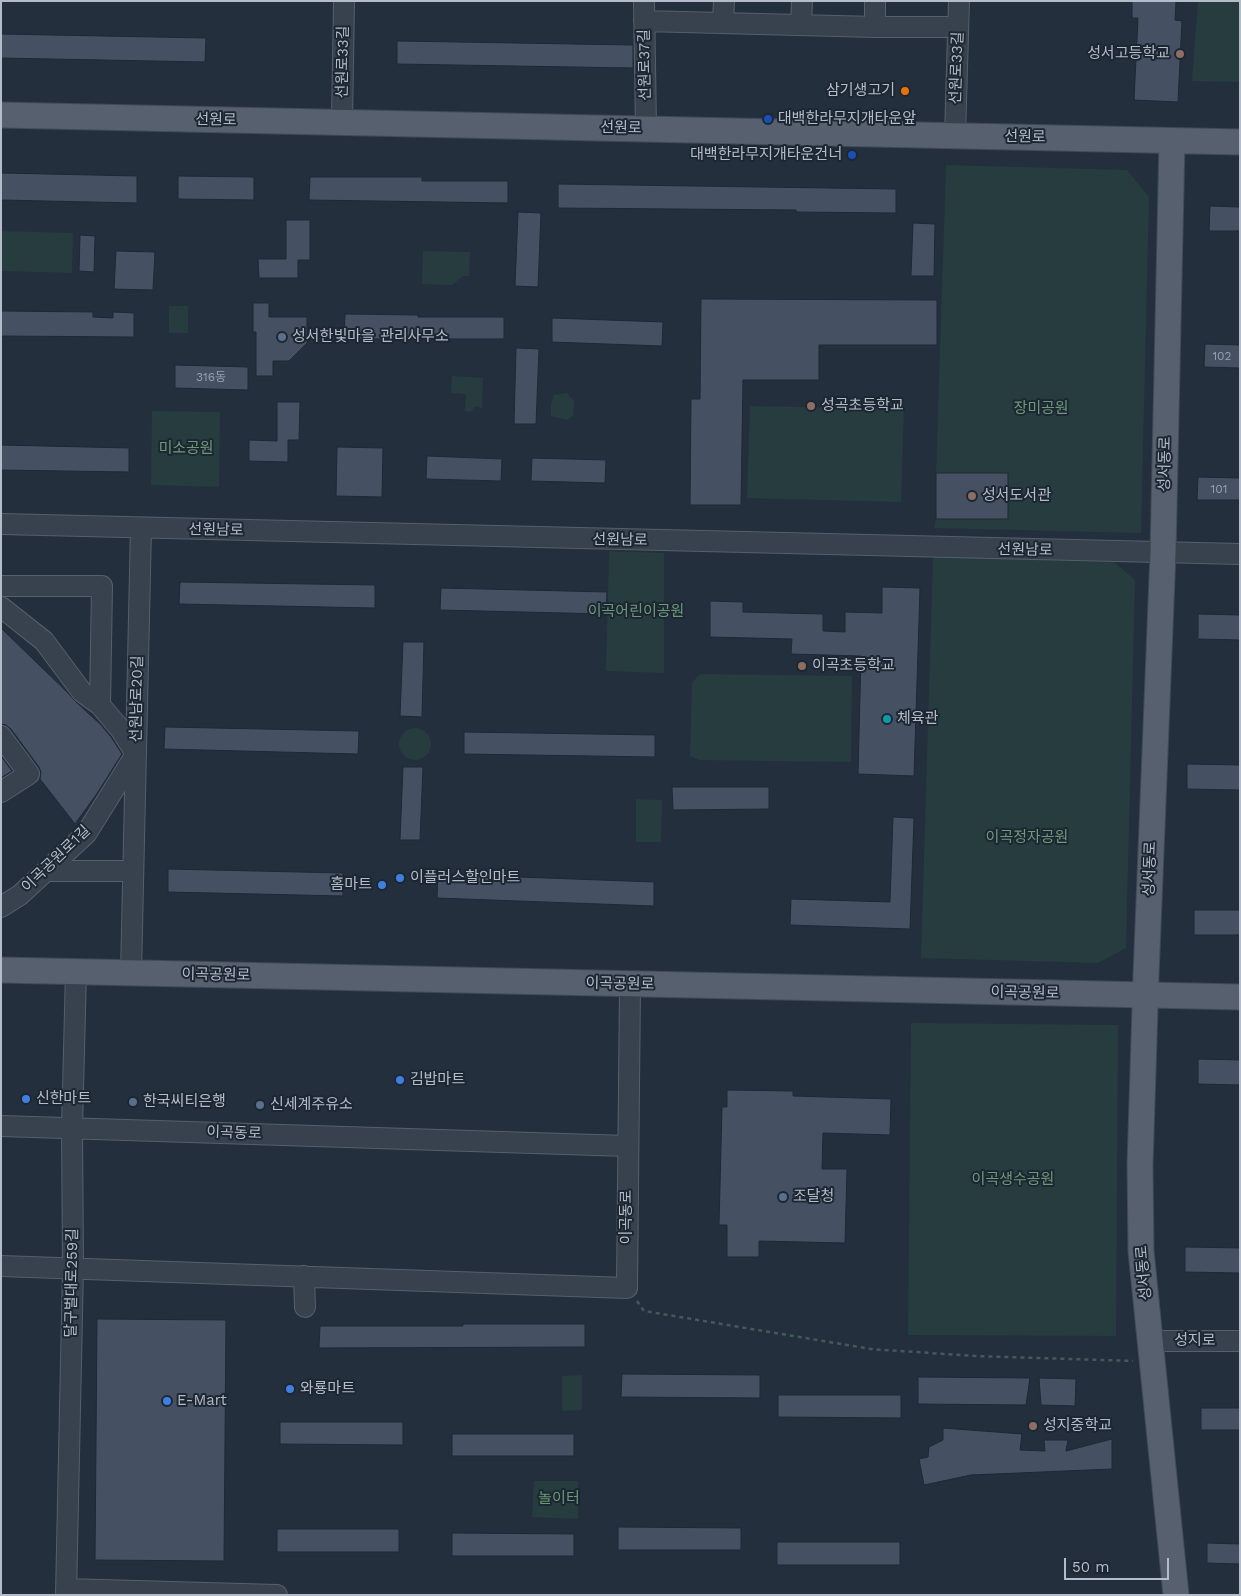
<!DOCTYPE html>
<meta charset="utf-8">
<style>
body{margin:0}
#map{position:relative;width:1241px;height:1596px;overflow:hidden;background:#242f3e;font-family:"Work Sans",sans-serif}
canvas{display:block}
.frame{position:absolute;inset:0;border:2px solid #b4bcc9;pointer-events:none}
.scale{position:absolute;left:1064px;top:1558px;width:105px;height:22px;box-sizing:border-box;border:2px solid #b4bcc9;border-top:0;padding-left:6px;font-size:15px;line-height:18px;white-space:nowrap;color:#b4bcc9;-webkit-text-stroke:4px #1d2633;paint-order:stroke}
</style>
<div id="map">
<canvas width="1241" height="1596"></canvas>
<div class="frame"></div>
<div class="scale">50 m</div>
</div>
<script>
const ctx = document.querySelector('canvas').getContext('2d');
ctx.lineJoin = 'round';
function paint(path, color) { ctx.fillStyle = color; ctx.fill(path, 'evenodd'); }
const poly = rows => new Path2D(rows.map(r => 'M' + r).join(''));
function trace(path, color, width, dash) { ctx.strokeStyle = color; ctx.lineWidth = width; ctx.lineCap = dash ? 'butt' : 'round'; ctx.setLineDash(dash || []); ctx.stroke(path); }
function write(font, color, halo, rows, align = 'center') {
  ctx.font = font + ' "Work Sans","Noto Sans KR",sans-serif'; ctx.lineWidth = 4; ctx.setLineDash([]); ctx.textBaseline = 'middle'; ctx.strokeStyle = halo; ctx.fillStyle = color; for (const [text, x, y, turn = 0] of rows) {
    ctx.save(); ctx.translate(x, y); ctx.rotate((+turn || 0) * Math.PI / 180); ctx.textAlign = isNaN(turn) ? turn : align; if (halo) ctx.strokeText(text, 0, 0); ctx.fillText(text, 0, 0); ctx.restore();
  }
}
const green = poly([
 [1198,1,1240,1,1240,82,1192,81],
 [946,165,1127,170,1149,197,1141,533,934,528,936,519,936,473],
 [1,231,73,233,72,273,1,271],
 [423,251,470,252,469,276,463,276,452,285,422,284],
 [169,306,188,306,188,333,169,333],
 [452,376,483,378,482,409,476,406,470,412,465,411,466,394,451,393],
 [567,393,574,401,573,416,567,420,551,416,551,404,554,395],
 [750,406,904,409,901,502,747,498],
 [152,411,220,412,219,487,151,485],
 [609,551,664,553,664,673,606,671],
 [933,557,1114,562,1135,580,1126,948,1098,963,921,958],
 [701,674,852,676,851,762,699,760,690,756,692,682],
 '399 744a16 16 0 1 1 32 0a16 16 0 1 1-32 0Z',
 [636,799,662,800,661,842,636,842],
 [911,1023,1118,1025,1116,1336,908,1335],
 [582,1375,582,1410,562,1411,562,1376],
 [534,1481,578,1481,578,1519,532,1517]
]);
const building = poly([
 [1132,1,1176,1,1175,20,1182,21,1178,102,1134,100,1138,18,1132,18,1132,1],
 [1,34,206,38,205,62,1,58,1,34],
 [397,41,633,45,633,68,397,64,397,41],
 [1,173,137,176,137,203,1,200,1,173],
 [178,176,254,177,254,200,178,199,178,176],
 [310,177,422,177,422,181,508,181,508,203,309,200,310,177],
 [558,184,896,189,896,213,796,212,796,210,558,208,558,184],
 [1210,206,1240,207,1240,231,1209,231,1210,206],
 [518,212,541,213,538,287,515,286,518,212],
 [286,220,310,220,310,260,298,260,298,278,259,278,258,259,286,259,286,220],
 [913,223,935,224,934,276,911,276,913,223],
 [80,235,95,236,94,272,79,271,80,235],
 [116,251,155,252,153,290,114,289,116,251],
 [701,299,937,300,937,345,819,345,819,380,743,380,741,505,690,505,691,399,700,399,701,299],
 [253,303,269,303,269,317,307,317,307,343,289,361,273,361,273,376,256,376,256,332,253,332,253,303],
 [1,311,93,312,93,317,113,318,113,312,134,313,134,337,1,336,1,311],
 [345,314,418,315,418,317,504,317,504,339,344,339,345,314],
 [552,318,663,322,662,346,552,342,552,318],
 [1205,344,1240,345,1240,368,1204,367,1205,344],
 [516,348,539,349,536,424,514,424,516,348],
 [175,365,248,367,248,390,175,388,175,365],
 [277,402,300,402,299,440,288,440,288,462,249,461,249,440,277,441,277,402],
 [1,445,129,448,129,472,1,470,1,445],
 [337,447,383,448,382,497,336,496,337,447],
 [427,456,502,459,501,481,426,479,427,456],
 [532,458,606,460,605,483,531,481,532,458],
 [936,473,1008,473,1008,519,936,519,936,473],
 [1198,477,1240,478,1240,500,1197,500,1198,477],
 [180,582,375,585,375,608,179,604,180,582],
 [882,587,920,588,914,776,858,774,861,656,791,654,792,639,710,637,710,601,743,602,743,612,823,614,823,631,845,632,845,612,882,613,882,587],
 [441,588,607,592,606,614,440,610,441,588],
 [1198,614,1240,615,1240,640,1198,639,1198,614],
 [1,628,67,692,75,701,101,725,111,737,122,754,96,795,75,824,40,779,41,772,39,767,11,729,6,725,1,724,1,628],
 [403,642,424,642,422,717,400,716,403,642],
 [165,727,359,731,358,754,164,749,165,727],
 [464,732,655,735,655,757,464,754,464,732],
 [1,756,12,771,1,778,1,756],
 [1187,764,1240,765,1240,790,1187,789,1187,764],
 [403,767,423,767,420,840,400,840,403,767],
 [672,787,769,787,769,809,673,810,672,787],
 [893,817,914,818,910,929,790,925,791,899,890,902,893,817],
 [168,869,343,873,343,896,168,892,168,869],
 [438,874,654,882,654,906,437,898,438,874],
 [1194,910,1240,910,1240,935,1194,935,1194,910],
 [1198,1059,1240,1060,1240,1085,1198,1084,1198,1059],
 [727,1090,793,1091,793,1096,891,1099,890,1135,823,1133,822,1169,847,1169,845,1243,759,1241,759,1257,727,1257,727,1225,719,1225,722,1107,727,1107,727,1090],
 [1185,1247,1240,1248,1240,1273,1185,1272,1185,1247],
 [97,1319,226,1320,224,1561,95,1560,97,1319],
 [463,1324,585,1324,585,1347,319,1348,320,1326,463,1326,463,1324],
 [622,1374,760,1375,760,1398,621,1397,622,1374],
 [918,1377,1030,1378,1026,1405,918,1404,918,1377],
 [1039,1378,1076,1379,1075,1406,1041,1405,1039,1378],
 [778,1395,901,1395,901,1418,778,1417,778,1395],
 [1201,1408,1240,1408,1240,1430,1201,1430,1201,1408],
 [280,1422,403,1422,403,1445,280,1444,280,1422],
 [943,1428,1022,1434,1020,1450,1045,1451,1044,1440,1068,1440,1066,1451,1112,1439,1112,1469,971,1475,924,1485,919,1459,928,1457,929,1447,943,1440,943,1428],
 [452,1434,574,1434,574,1456,452,1456,452,1434],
 [618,1527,741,1528,741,1550,618,1550,618,1527],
 [277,1529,399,1529,399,1552,277,1552,277,1529],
 [452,1533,574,1534,574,1556,452,1556,452,1533],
 [777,1542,900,1542,900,1565,777,1565,777,1542],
 [1207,1543,1240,1544,1240,1564,1207,1563,1207,1543]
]);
const path = poly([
 [637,1301,644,1311,871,1349,975,1356,1133,1361]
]);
const minor = poly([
 [644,1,646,129],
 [644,21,875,27,958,27],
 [723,23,724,1],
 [801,25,802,1],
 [875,27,875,1],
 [342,122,344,1],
 [955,136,959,1],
 [1,524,1240,554],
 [1,586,102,586,100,705],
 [1,607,44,641,82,692,100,705,121,730,136,754,86,834,20,895,1,907],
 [1,736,29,774,1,792],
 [46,871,133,871],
 [131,973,141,528],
 [1,1126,627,1146],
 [1,1266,627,1288,630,985],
 [304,1276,305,1307],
 [1150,1341,1240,1341],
 [66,1589,277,1595],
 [66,1595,73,1268,72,1128,76,972]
]);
const major = poly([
 [1,115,1240,142],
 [1172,141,1163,553,1146,976,1140,1165,1141,1251,1176,1595],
 [1,970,1240,997]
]);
const markers = [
 [1180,54,5,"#8d6e63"],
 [905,91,5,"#e8710a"],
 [768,119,5,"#1a4fb4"],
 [852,155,5,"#1a4fb4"],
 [282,337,5,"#5c6f8a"],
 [811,406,5,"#8d6e63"],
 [972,496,5,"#8d6e63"],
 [802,666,5,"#8d6e63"],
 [887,719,5,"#0f9aa8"],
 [400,878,5,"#3f7fe0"],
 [382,885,5,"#3f7fe0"],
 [400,1080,5,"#3f7fe0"],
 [26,1099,5,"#3f7fe0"],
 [133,1102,5,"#5c6f8a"],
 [260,1105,5,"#5c6f8a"],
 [783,1197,5,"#5c6f8a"],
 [290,1389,5,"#3f7fe0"],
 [167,1401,5,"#3f7fe0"],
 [1033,1426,5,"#8d6e63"]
];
const numberNames = [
 ["102",1222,356],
 ["316동",211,377],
 ["101",1219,489]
];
const poiNames = [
 ["성서고등학교",1170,54,"right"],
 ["삼기생고기",895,91,"right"],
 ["대백한라무지개타운앞",778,119],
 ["대백한라무지개타운건너",842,155,"right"],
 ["성서한빛마을 관리사무소",292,337],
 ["성곡초등학교",821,406],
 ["성서도서관",982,496],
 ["이곡초등학교",812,666],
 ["체육관",897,719],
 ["이플러스할인마트",410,878],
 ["홈마트",372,885,"right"],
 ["김밥마트",410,1080],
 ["신한마트",36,1099],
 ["한국씨티은행",143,1102],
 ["신세계주유소",270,1105],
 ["조달청",793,1197],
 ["와룡마트",300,1389],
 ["E-Mart",177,1401],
 ["성지중학교",1043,1426]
];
const streetNames = [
 ["선원로33길",343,62,-89],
 ["선원로37길",645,65,-91],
 ["선원로33길",957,68,-88],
 ["선원로",216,120,1],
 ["선원로",621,128,1],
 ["선원로",1025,137,1],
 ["성서동로",1165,464,-89],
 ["선원남로",216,530,1],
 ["선원남로",620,540,1],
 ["선원남로",1025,550,1],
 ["선원남로20길",137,699,-89],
 ["이곡공원로1길",56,859,-44],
 ["성서동로",1150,869,-88],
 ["이곡공원로",216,975,1],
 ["이곡공원로",620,984,1],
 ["이곡공원로",1025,993,1],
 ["이곡동로",234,1133,2],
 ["이곡동로",627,1217,-90],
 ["성서동로",1144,1273,-95],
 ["달구벌대로259길",72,1283,-89],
 ["성지로",1195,1341]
];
const parkNames = [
 ["장미공원",1041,409],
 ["미소공원",186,449],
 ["이곡어린이공원",636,612],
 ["이곡정자공원",1027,838],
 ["이곡생수공원",1013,1180],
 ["놀이터",559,1499]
];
paint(green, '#263c3f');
paint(building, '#455162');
trace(building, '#1f2835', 1);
trace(minor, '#565f6c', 22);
trace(major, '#414a57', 27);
trace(path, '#44595c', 2.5, [4, 4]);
trace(minor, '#38414e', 20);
trace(major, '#56606e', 25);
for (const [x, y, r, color] of markers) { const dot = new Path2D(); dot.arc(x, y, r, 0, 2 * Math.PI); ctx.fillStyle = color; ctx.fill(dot); trace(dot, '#1d2633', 2); }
write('12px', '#98a1af', null, numberNames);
write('15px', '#b4bcc9', '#1d2633', poiNames, 'left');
write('15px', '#b4bcc9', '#1d2633', streetNames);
write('15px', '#6b9a76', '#1d2633', parkNames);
</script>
